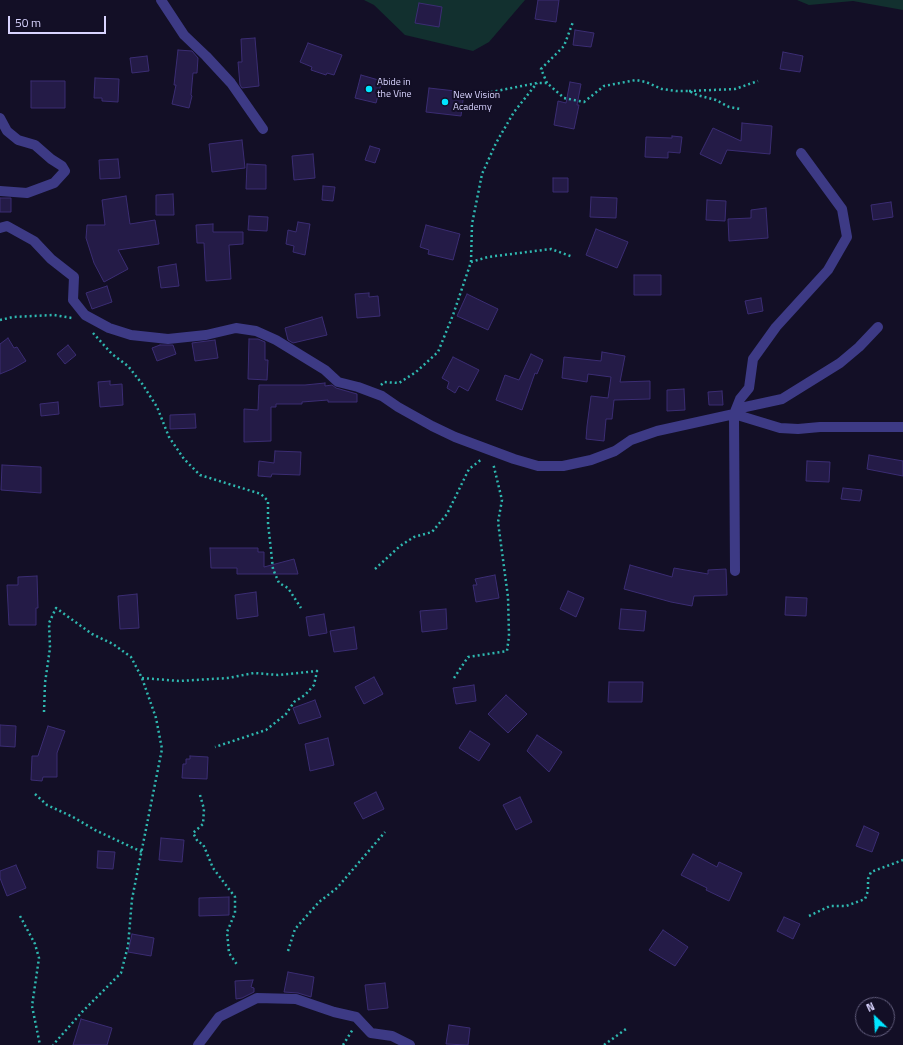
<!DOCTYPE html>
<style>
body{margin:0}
#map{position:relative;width:903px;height:1045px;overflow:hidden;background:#130f26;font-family:"Titillium Web",sans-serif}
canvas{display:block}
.north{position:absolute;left:855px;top:997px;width:40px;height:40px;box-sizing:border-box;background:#130f26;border:1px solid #625e7d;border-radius:50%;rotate:335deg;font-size:11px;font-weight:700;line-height:16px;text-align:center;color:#d9d4ff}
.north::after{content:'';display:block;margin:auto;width:14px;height:18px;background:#00e5ff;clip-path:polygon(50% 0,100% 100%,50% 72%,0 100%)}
.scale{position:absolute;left:8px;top:16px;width:98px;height:18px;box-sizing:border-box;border:2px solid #d9d4ff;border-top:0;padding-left:5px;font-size:12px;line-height:14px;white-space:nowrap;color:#d9d4ff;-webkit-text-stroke:3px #130f26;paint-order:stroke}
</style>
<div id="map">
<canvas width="903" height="1045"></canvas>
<div class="north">N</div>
<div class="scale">50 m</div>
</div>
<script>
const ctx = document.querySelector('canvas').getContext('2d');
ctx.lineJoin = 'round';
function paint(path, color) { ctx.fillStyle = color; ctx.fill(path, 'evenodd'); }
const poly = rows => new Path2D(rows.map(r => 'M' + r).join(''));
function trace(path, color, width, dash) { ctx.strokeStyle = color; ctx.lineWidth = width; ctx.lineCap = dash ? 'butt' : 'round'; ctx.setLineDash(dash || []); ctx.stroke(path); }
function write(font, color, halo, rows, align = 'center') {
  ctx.font = font + ' "Titillium Web",sans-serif'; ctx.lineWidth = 4; ctx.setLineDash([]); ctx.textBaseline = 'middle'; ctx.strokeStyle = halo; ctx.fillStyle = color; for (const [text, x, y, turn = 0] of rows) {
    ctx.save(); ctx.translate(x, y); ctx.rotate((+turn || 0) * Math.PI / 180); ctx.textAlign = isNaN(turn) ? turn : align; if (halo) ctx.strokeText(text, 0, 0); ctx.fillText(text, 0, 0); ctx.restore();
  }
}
const green = poly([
 [364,0,525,0,489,42,473,51,405,35,374,5],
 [797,0,903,0,903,10,853,1,809,5]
]);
const building = poly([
 [538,0,559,0,556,22,535,19,538,0],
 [419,3,442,7,439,27,415,23,419,3],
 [575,30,594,33,591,47,573,45,575,30],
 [255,38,259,86,242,88,240,85,238,62,242,62,241,39,255,38],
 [308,43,342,55,334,75,327,73,326,75,311,70,312,67,300,62,308,43],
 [178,50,192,51,198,58,197,73,193,73,191,95,192,96,189,108,172,104,176,85,174,85,178,50],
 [783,52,803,56,800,72,780,69,783,52],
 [147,56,149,71,132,73,130,58,147,56],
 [361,75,382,81,376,103,355,98,361,75],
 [95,78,119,79,118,102,102,101,102,98,94,98,95,78],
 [31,81,65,81,65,108,31,108,31,81],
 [570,82,581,84,577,105,579,105,574,129,554,125,558,101,566,103,570,82],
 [429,88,464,92,461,116,426,112,429,88],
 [742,123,772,126,770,154,727,150,721,164,700,154,713,128,741,141,742,123],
 [672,136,682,137,680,153,668,152,668,158,645,157,646,137,672,138,672,136],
 [242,140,245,168,212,172,209,144,242,140],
 [370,146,380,149,375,163,365,160,370,146],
 [313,154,315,178,294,180,292,156,313,154],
 [118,159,120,178,100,179,99,160,118,159],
 [247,164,266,165,266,189,246,189,247,164],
 [553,178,568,178,568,192,553,192,553,178],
 [323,186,335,187,333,201,322,200,323,186],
 [173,194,174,215,156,215,156,195,173,194],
 [126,196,130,224,155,220,159,244,118,250,128,269,104,282,94,263,86,238,87,225,105,225,102,200,126,196],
 [591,197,617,198,616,218,590,217,591,197],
 [0,198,11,198,11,212,0,212,0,198],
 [707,200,726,201,725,221,706,220,707,200],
 [891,202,893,217,873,220,871,205,891,202],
 [766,208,768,238,729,241,728,219,751,218,751,210,766,208],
 [249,216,268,217,267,231,248,230,249,216],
 [298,222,310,224,305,255,293,252,294,246,286,244,288,230,296,232,298,222],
 [213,224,213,232,243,232,243,244,229,245,231,279,206,281,204,243,197,243,196,225,213,224],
 [426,225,460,234,453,260,428,254,429,250,420,247,426,225],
 [596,229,628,242,617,268,586,255,596,229],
 [176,264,179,286,161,288,158,267,176,264],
 [634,275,661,275,661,295,634,295,634,275],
 [107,286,112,302,92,309,86,293,107,286],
 [369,293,369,297,378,296,380,316,357,318,355,294,369,293],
 [467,294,498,309,488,330,457,316,467,294],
 [761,298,763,311,748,314,745,301,761,298],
 [322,317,327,335,293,343,288,340,285,328,322,317],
 [8,338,14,348,17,347,26,361,12,369,0,374,0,344,8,338],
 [249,339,258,339,265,342,265,360,268,360,267,380,248,379,249,339],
 [215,340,218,358,195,361,192,343,215,340],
 [68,345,76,355,65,364,57,354,68,345],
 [160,345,173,345,176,354,157,361,152,348,160,345],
 [602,352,625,356,620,382,650,381,650,399,614,400,612,419,606,419,604,441,586,439,587,426,591,396,608,398,611,377,588,374,587,382,562,378,564,357,601,361,602,352],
 [531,354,543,360,537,374,535,373,522,410,496,400,505,375,519,380,531,354],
 [453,357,479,370,468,391,459,386,455,393,447,388,449,382,442,378,453,357],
 [110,381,110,385,122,384,123,405,100,407,98,382,110,381],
 [325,383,325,386,332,385,336,388,357,394,357,402,328,402,328,400,302,402,302,404,276,404,276,407,271,407,271,441,244,442,244,409,258,410,259,385,305,385,325,383],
 [684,389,685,410,667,411,667,390,684,389],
 [722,391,723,405,709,405,708,392,722,391],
 [58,402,59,414,41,416,40,404,58,402],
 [195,414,196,428,170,429,170,415,195,414],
 [275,451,301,452,300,475,272,474,271,477,258,476,259,461,274,463,275,451],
 [869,455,903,461,903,476,867,469,869,455],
 [807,461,830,462,829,482,806,481,807,461],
 [2,465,41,467,41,493,1,490,2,465],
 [843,488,862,490,860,501,841,499,843,488],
 [210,548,258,548,258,552,264,552,264,567,294,559,298,574,237,574,237,568,211,568,210,548],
 [630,565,672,577,674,568,708,574,708,570,726,569,727,595,694,596,692,606,671,602,624,589,630,565],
 [495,575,499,598,476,602,473,585,477,585,475,579,495,575],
 [37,576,38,608,36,608,36,625,9,625,7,585,18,585,18,577,37,576],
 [568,591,584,598,576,617,560,609,568,591],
 [256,592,258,616,237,619,235,595,256,592],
 [137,594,139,628,120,629,118,596,137,594],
 [786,597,807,598,806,616,785,615,786,597],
 [446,609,447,629,422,632,420,611,446,609],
 [621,609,646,611,644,631,619,629,621,609],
 [324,614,327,633,309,636,306,617,324,614],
 [354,627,357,649,334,652,330,631,354,627],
 [374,677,383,694,364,704,355,687,374,677],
 [609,682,643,682,642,702,608,702,609,682],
 [474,685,476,701,456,704,453,688,474,685],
 [506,695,527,714,508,733,488,714,506,695],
 [315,700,321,717,299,724,293,708,315,700],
 [0,725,16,726,15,747,0,746,0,725],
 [48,726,65,731,57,753,57,777,43,777,42,781,31,780,32,756,38,756,48,726],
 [470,731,490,744,479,761,459,748,470,731],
 [537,735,562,752,549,772,527,751,537,735],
 [328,738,334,765,310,771,305,744,328,738],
 [190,756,208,757,207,779,182,778,183,764,186,764,186,759,190,759,190,756],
 [376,792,384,809,363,819,354,803,376,792],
 [520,797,532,822,516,830,503,805,520,797],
 [864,826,879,833,872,852,856,846,864,826],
 [161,838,184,840,182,862,159,860,161,838],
 [98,851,115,852,113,869,97,868,98,851],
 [693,854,717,867,719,862,742,873,729,901,706,890,707,888,681,875,693,854],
 [16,865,26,888,7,896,0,878,0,871,16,865],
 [229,897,229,915,199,916,199,898,229,897],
 [784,917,800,924,793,939,777,931,784,917],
 [663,930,688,947,675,966,649,950,663,930],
 [132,934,154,938,151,956,128,952,132,934],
 [288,972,314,977,311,997,298,993,284,992,288,972],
 [253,980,251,987,254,988,254,992,242,998,236,999,235,981,253,980],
 [385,983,388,1008,368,1010,365,985,385,983],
 [81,1019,112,1028,107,1045,73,1045,81,1019],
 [449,1025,470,1028,468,1045,446,1044,449,1025]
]);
const path = poly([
 [547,83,541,69,564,46,573,22],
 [689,91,735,89,758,81],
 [471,96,537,83,547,83,564,98,584,102,604,86,636,80,646,82,662,89,676,91,689,91,697,95,716,100,729,107,740,109],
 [471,262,472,224,482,174,496,143,514,112,537,83],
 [0,320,13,317,54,315,72,318],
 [93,333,112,354,128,366,143,385,157,407,169,437,184,459,200,475,261,494,268,501,268,523,273,569,279,583,288,588,301,608],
 [381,385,384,382,399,383,416,372,438,352,453,315,471,262,488,257,551,249,573,257],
 [375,569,400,546,414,537,432,532,447,514,469,469,482,459],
 [142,678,179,681,228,678,254,673,278,675,317,671,314,685,305,695,294,702,286,714,266,730,215,747],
 [454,678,468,657,507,651,509,636,508,597,498,522,502,500,493,463],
 [44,712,45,683,50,648,49,623,56,608,92,634,113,644,131,657,142,678,156,718,162,749,132,899,128,946,121,973,82,1012,53,1045],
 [35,794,47,805,73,817,95,830,142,852],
 [200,795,204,809,203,824,193,833,198,842,203,844,213,868,235,897,235,913,227,932,229,953,238,966],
 [20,916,35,944,39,958,32,1006,40,1045],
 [809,916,830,906,846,906,865,899,868,891,868,879,871,872,903,860],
 [288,951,295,929,319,902,337,888,385,832],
 [343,1045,353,1029],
 [604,1045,626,1029]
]);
const minor = poly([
 [161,0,184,35,206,56,231,83,263,129],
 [0,118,7,131,18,140,35,145,51,159,62,166,65,171,54,183,27,193,0,191],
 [0,228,7,226,34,241,51,259,74,277,73,300,85,315,109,328,131,335,168,339,206,335,236,328,256,331,276,340,325,370,338,382,358,387,382,396,398,407,432,426,455,437,514,459,538,466,563,466,591,460,615,451,631,440,657,431,734,414,780,428,798,429,820,427,903,427],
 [736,409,782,399,840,363,859,347,878,327],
 [735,571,734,414,740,399,749,388,753,359,776,327,828,270,847,237,842,209,801,153],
 [198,1045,219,1017,257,998,296,999,334,1012,356,1017,371,1033,392,1036,410,1045]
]);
const markers = [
 [369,89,4,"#00e5ff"],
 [445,102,4,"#00e5ff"]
];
const poiNames = [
 ["Abide in",377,83],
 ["the Vine",377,95],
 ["New Vision",453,96],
 ["Academy",453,108]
];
paint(green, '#12302f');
paint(building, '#241b47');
trace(building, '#3b2d73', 1);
trace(path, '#2fb8b0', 2.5, [2, 3]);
trace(minor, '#3d3a85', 10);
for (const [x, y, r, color] of markers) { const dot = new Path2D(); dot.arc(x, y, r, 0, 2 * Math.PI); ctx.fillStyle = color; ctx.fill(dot); trace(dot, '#130f26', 1.5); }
write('10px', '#d9d4ff', '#130f26', poiNames, 'left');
</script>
